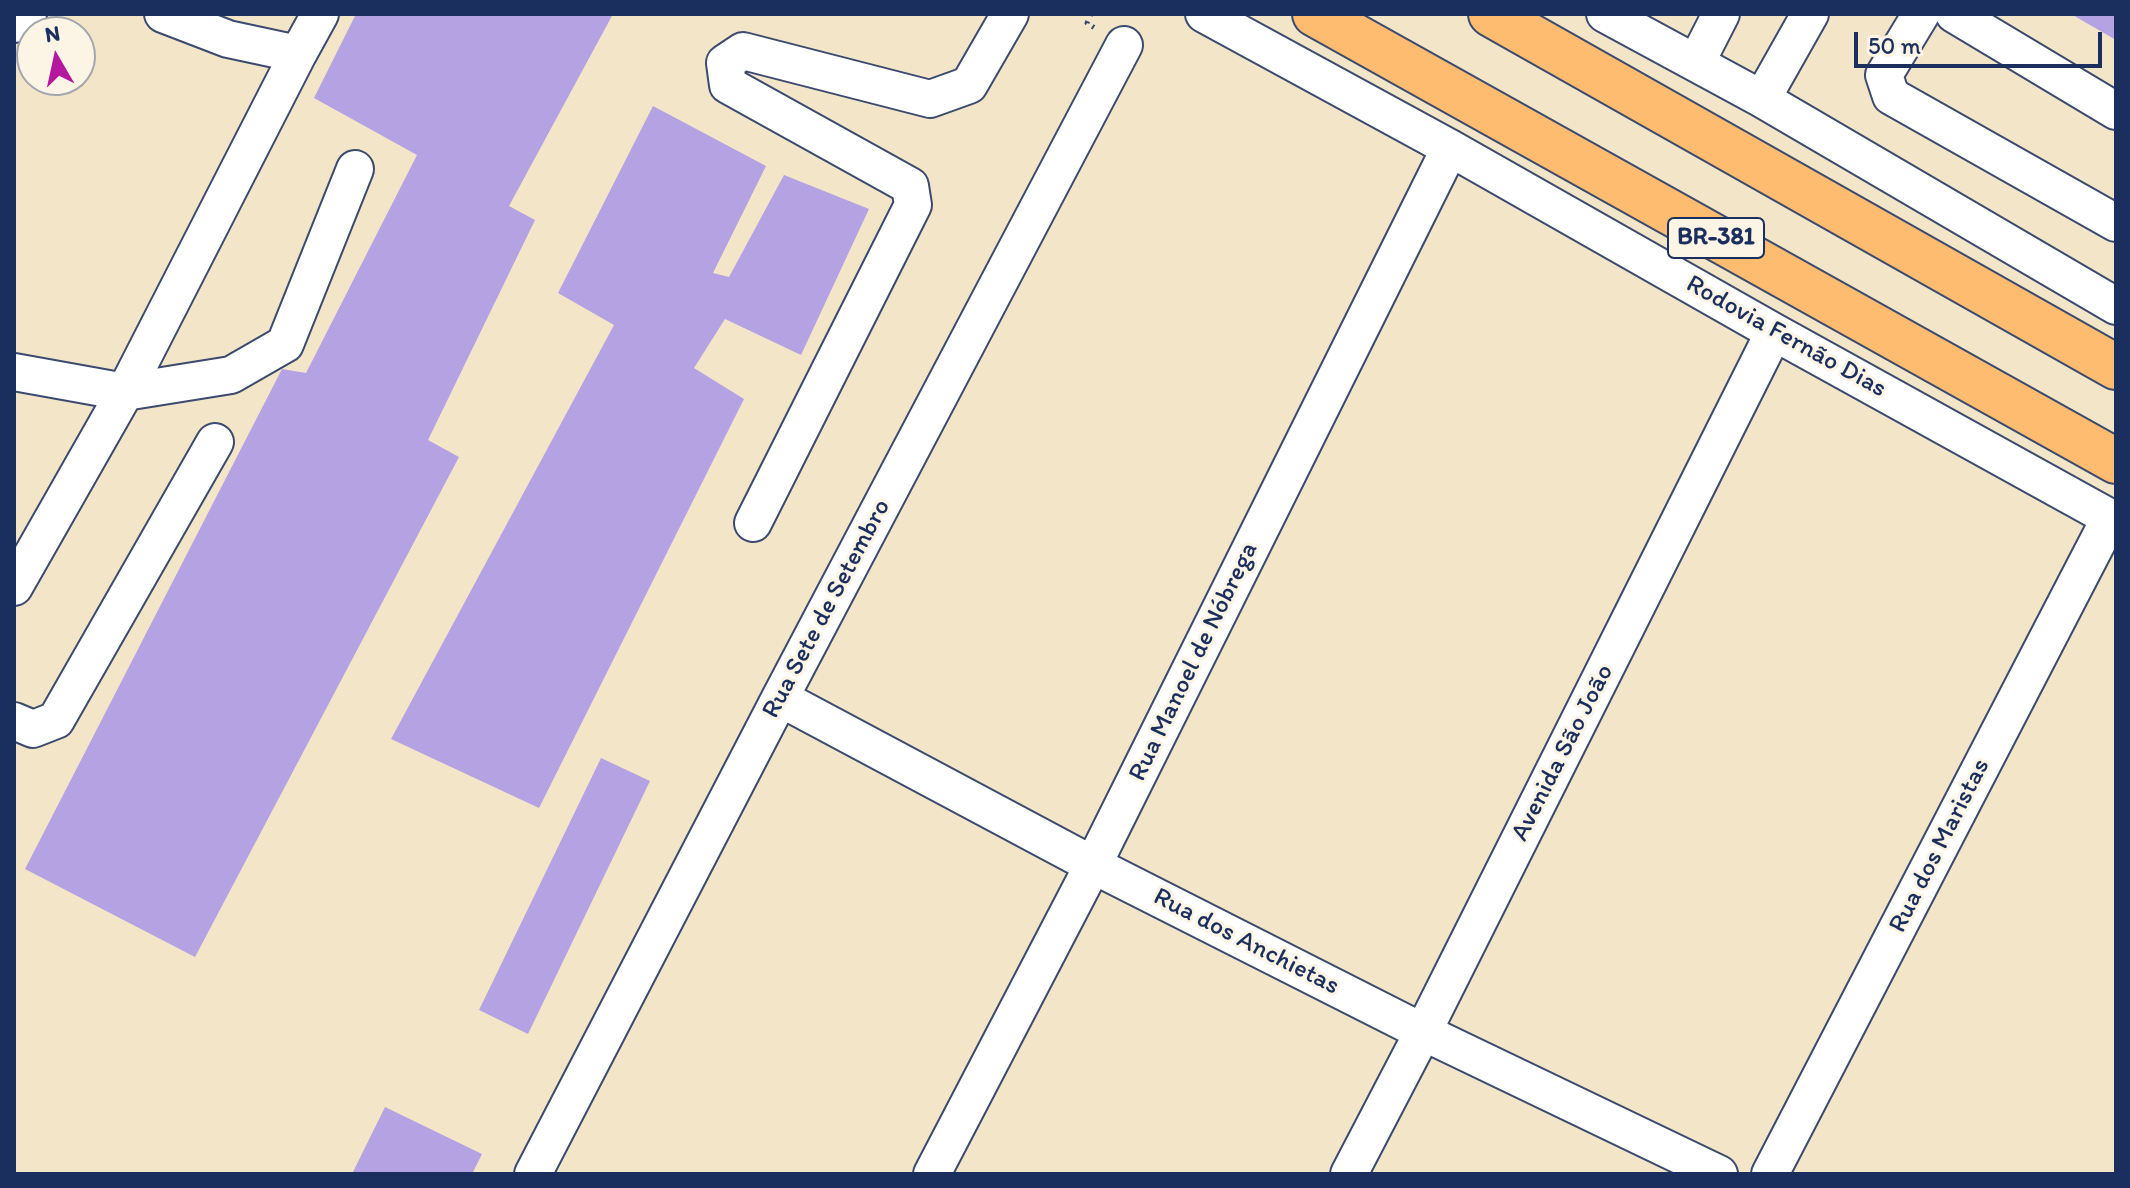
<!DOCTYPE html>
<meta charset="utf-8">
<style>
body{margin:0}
#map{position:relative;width:2130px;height:1188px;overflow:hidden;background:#f3e5c8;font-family:Itim,sans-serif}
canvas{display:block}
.frame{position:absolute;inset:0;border:16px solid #1b2f5e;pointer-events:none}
.north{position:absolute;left:16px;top:16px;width:80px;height:80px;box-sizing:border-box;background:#fcf5e5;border:2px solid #a2a6af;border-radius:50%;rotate:351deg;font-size:22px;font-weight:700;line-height:32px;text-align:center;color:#1b2f5e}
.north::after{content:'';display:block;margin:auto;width:28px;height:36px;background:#b5179e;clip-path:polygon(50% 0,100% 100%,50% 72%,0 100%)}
.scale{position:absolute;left:1854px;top:32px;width:248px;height:36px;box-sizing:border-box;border:4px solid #1b2f5e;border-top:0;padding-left:10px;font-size:24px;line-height:28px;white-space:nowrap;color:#1b2f5e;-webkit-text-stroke:6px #fcf5e5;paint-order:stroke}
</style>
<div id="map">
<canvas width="2130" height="1188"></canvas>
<div class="frame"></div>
<div class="north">N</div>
<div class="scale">50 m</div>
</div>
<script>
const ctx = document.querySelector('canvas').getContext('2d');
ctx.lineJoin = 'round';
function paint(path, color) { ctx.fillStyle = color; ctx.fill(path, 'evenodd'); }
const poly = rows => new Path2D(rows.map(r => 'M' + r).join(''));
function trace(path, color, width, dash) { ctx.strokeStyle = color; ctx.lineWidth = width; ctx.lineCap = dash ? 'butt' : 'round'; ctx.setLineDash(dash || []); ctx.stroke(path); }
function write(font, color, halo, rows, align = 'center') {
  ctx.font = font + ' Itim,sans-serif'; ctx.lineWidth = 6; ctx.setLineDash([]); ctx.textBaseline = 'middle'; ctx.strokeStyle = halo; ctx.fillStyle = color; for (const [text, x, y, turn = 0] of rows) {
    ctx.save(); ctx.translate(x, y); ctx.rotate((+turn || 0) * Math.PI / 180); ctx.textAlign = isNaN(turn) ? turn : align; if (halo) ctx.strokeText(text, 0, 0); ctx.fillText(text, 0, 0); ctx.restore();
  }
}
const building = poly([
 [356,14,613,14,509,206,535,220,428,440,459,457,195,957,25,869,282,369,306,373,417,155,314,98],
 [2071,14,2116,14,2116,40],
 [653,106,766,166,713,273,729,277,784,175,869,209,801,355,725,319,694,368,744,399,539,808,391,739,614,325,558,293],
 [601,758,650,781,528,1034,479,1010],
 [385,1107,482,1154,472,1174,352,1174]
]);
const path = poly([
 [1091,14,1087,23,1095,28]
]);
const minor = poly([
 [163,14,228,39,298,54],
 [1204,14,1450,148,1774,332,2116,521],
 [1605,14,1762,99,2116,306],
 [1921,14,1884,75,1891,96,2116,223],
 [1954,14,2116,111],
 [14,24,28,14],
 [1696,63,1721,14],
 [1762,99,1810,14],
 [14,372,125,392,231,375,285,344,355,169],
 [753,523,913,205,910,186,728,85,725,63,743,51,930,99,969,85,1010,14],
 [14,587,125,392,298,54,320,14],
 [780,698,1093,865,1423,1032,1719,1174],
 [14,721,33,729,56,720,215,442],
 [533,1174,780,698,1124,45],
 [932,1174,1093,865,1450,148],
 [1349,1174,1423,1032,1774,332],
 [1770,1174,2110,518]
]);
const highway = poly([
 [1315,14,2116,461],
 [1491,14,2116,367]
]);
const shields = [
 [1716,238,96]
];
const shieldNames = [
 ["BR-381",1716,238]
];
const streetNames = [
 ["Rodovia Fernão Dias",1786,337,29],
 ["Rua Sete de Setembro",827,609,-62],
 ["Rua Manoel de Nóbrega",1194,662,-64],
 ["Avenida São João",1563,753,-63],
 ["Rua dos Maristas",1940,846,-63],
 ["Rua dos Anchietas",1246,942,27]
];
paint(building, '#b5a2e3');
trace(minor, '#3b4a6e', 40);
trace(highway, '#3b4a6e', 48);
trace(path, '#3b4a6e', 5, [2, 6]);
trace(minor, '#fff', 36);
trace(highway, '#febc70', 44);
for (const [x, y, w] of shields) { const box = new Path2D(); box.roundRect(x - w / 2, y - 20, w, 40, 6); ctx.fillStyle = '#fcf5e5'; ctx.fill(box); trace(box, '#1b2f5e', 2); }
write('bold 24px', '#1b2f5e', null, shieldNames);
write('26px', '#1b2f5e', '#fcf5e5', streetNames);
</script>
